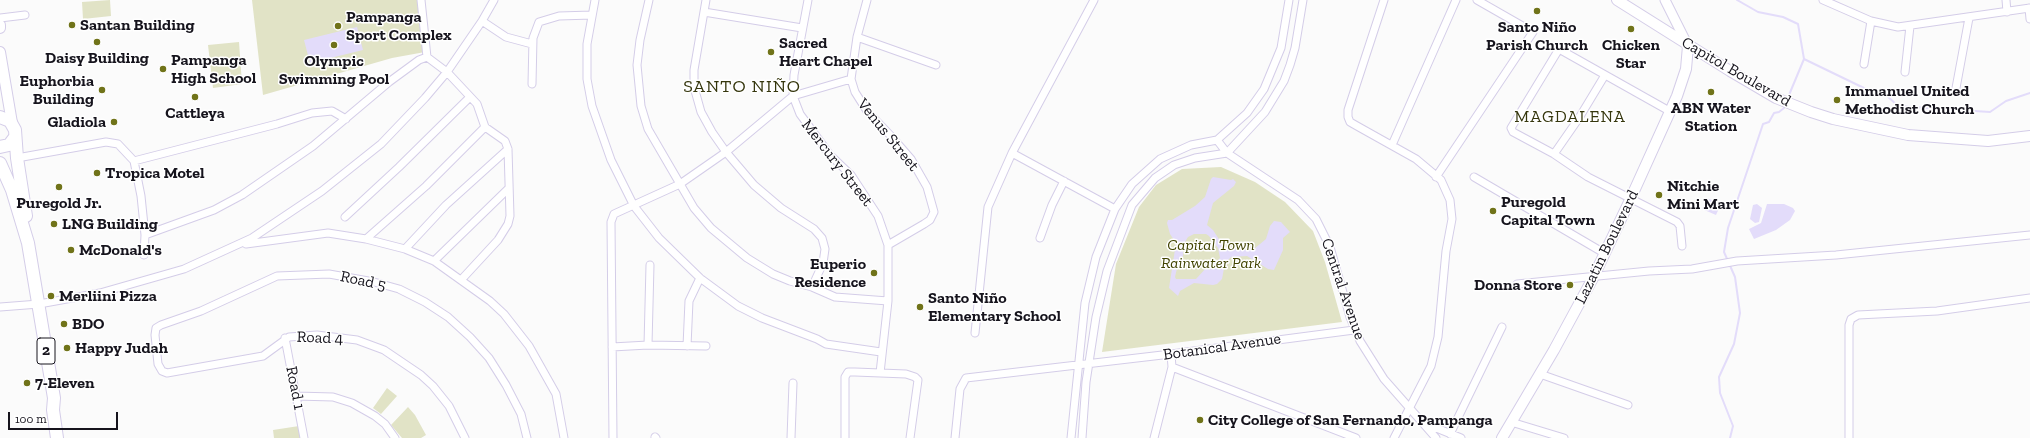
<!DOCTYPE html>
<meta charset="utf-8">
<style>
body{margin:0}
#map{position:relative;width:2030px;height:438px;overflow:hidden;background:#fbfbfb;font-family:"Zilla Slab",serif}
canvas{display:block}
.scale{position:absolute;left:8px;top:412px;width:110px;height:18px;box-sizing:border-box;border:2px solid #16141d;border-top:0;padding-left:5px;font-size:12px;line-height:14px;white-space:nowrap;color:#16141d;-webkit-text-stroke:3px #fff;paint-order:stroke}
</style>
<div id="map">
<canvas width="2030" height="438"></canvas>
<div class="scale">100 m</div>
</div>
<script>
const ctx = document.querySelector('canvas').getContext('2d');
ctx.lineJoin = 'round';
function paint(path, color) { ctx.fillStyle = color; ctx.fill(path, 'evenodd'); }
const poly = rows => new Path2D(rows.map(r => 'M' + r).join(''));
function trace(path, color, width, dash) { ctx.strokeStyle = color; ctx.lineWidth = width; ctx.lineCap = dash ? 'butt' : 'round'; ctx.setLineDash(dash || []); ctx.stroke(path); }
function write(font, color, halo, rows, align = 'center') {
  ctx.font = font + ' "Zilla Slab",serif'; ctx.lineWidth = 3; ctx.setLineDash([]); ctx.textBaseline = 'middle'; ctx.strokeStyle = halo; ctx.fillStyle = color; for (const [text, x, y, turn = 0] of rows) {
    ctx.save(); ctx.translate(x, y); ctx.rotate((+turn || 0) * Math.PI / 180); ctx.textAlign = isNaN(turn) ? turn : align; if (halo) ctx.strokeText(text, 0, 0); ctx.fillText(text, 0, 0); ctx.restore();
  }
}
const green = poly([
 [110,0,111,16,83,19,82,2],
 [252,0,419,0,425,52,392,58,263,95],
 [239,42,242,84,213,88,208,45],
 [1221,167,1255,182,1285,202,1313,231,1325,262,1342,322,1102,352,1116,264,1139,207,1156,185,1182,169],
 [387,388,397,396,381,414,373,408],
 [408,407,415,415,426,435,421,438,402,438,391,425],
 [299,426,301,438,274,438,273,430]
]);
const water = poly([
 [357,27,363,50,310,63,304,40],
 [1213,177,1231,180,1233,179,1236,182,1234,186,1213,203,1207,225,1213,230,1224,247,1241,250,1254,249,1266,239,1270,226,1274,221,1281,222,1290,232,1283,238,1283,250,1274,270,1268,269,1247,256,1231,257,1225,263,1222,279,1217,284,1213,285,1194,283,1180,291,1178,296,1169,288,1176,243,1170,234,1167,223,1168,220,1172,220,1195,206,1205,197,1211,179],
 [1194,234,1206,234,1209,236,1218,248,1220,258,1215,263,1206,268,1196,279,1176,279,1175,277,1178,264,1183,256,1183,245,1188,237],
 [1707,198,1721,204,1716,215,1702,209],
 [1757,204,1762,208,1759,222,1755,223,1750,219,1753,205],
 [1767,204,1784,204,1793,208,1795,211,1790,220,1776,230,1754,239,1749,229,1761,223]
]);
const stream = poly([
 [1737,0,1758,12,1783,17,1798,24,1804,59,1866,89,1885,94,1898,106,1990,112,2006,101,2030,93],
 [1789,95,1804,59],
 [1730,438,1733,426,1720,393,1719,377,1734,344,1740,313,1735,277,1724,252,1728,228,1763,124,1769,122,1774,113,1779,112,1784,108]
]);
const minor = poly([
 [421,0,427,57],
 [595,0,587,44,587,79,592,106,611,160,634,206,659,238,700,278,738,306,762,318,817,339,826,344,881,352],
 [649,0,640,40,637,65,641,106,648,129,694,208,711,228,747,258,773,274,790,281,812,287,835,297,888,301],
 [706,0,694,70,694,87,701,112,712,132,726,152,754,185,781,208,814,229,822,238,825,249,823,263,812,287],
 [808,0,794,75,793,96,800,114,830,155,851,175,878,216,888,245,888,301,880,373],
 [867,0,857,37,851,79,855,92,867,111,891,136,911,159,927,187,934,212,930,220,924,224,888,245],
 [1384,0,1348,110,1348,117,1350,122,1357,126,1416,159,1441,180,1450,200,1452,219,1446,251,1438,337,1431,366,1394,438],
 [1823,0,1871,21,1898,27,2030,8],
 [2006,0,2007,12],
 [2029,8,2030,19],
 [704,12,802,28],
 [0,18,25,15],
 [482,21,506,37,532,44],
 [857,37,936,65],
 [427,57,447,72,477,104,485,127,505,141,508,149,510,216,508,224,498,240,461,280],
 [1864,64,1871,21],
 [1905,72,1910,26],
 [532,84,533,38,539,22,559,16,592,15],
 [1956,88,1969,18],
 [1671,112,1559,49,1511,128,1513,132,1554,154,1588,177,1677,222,1680,226,1682,246],
 [1217,140,1227,153,1298,200,1316,219,1330,247,1350,317,1360,341,1384,379,1436,438],
 [1217,140,1247,113,1264,89,1281,48,1289,0],
 [1392,145,1456,0],
 [1012,153,1115,209],
 [1554,154,1579,118,1605,75],
 [17,158,106,142,118,144,134,161,277,124,312,113,332,111,346,119],
 [134,161,141,196,145,235,214,210,242,195,313,146,389,82,419,60,427,57],
 [1436,177,1533,32,1477,0],
 [1474,177,1604,253],
 [345,217,399,167,470,97],
 [1040,238,1052,205,1064,181],
 [366,239,426,186,485,127],
 [246,244,328,233,366,239,405,249,434,261,490,301,504,314,529,346,556,394,564,438],
 [405,249,446,205,508,149],
 [144,255,145,235],
 [434,261,509,188],
 [1517,284,1649,271,1692,269,1737,261,1836,255,2030,235],
 [0,307,39,304,100,293,184,269,252,238,322,191,381,144,425,98,447,72,482,21,494,0],
 [975,333,988,207,1012,153,1094,0],
 [285,338,304,438],
 [648,345,650,265],
 [687,346,689,301,700,278],
 [612,347,648,345,706,346],
 [1172,367,1356,438],
 [1540,374,1628,405],
 [296,396,333,397,352,403,375,416,385,424,395,438],
 [1511,422,1564,438],
 [1424,423,1461,438],
 [1450,434,1502,327],
 [655,437,656,438],
 [465,438,449,406,433,386,421,375,384,350,357,340,317,335,289,337,263,356,167,373,162,371,158,364,155,335,156,328,161,325,201,311,277,276,329,274,374,282,399,289,425,302,448,317,470,337,489,358,506,385,521,414,527,438],
 [613,438,611,222,614,214,680,184,726,152,793,96,851,79],
 [791,438,793,383],
 [845,438,845,377,848,372,855,372,906,374,915,377,918,380,910,438],
 [955,438,960,389,966,378,1171,354,1354,330],
 [1071,438,1085,303,1096,257,1115,209,1132,184,1160,159,1191,145,1217,140],
 [1082,438,1086,382,1096,317,1107,271,1132,205,1155,178,1174,165,1195,158,1227,153,1265,112,1284,81,1290,65,1295,48,1303,0],
 [1154,438,1172,367,1171,354],
 [1849,438,1849,325,1851,319,1858,315,1937,311,2030,298]
]);
const tertiary = poly([
 [1665,0,1688,46]
]);
const secondary = poly([
 [1617,0,1730,71,1776,98,1811,112,1833,119,1908,135,1988,141,2030,136],
 [0,25,0,28],
 [0,52,12,123],
 [1502,438,1554,350,1593,278,1630,200,1677,96,1686,69,1688,46]
]);
const trunk = poly([
 [0,117,10,121,15,130,17,158,26,216],
 [0,147,9,145,15,137],
 [0,163,12,190,28,243,54,398,53,410,57,438]
]);
const markers = [
 [1537,11,4,"#707319"],
 [72,25,4,"#707319"],
 [338,26,4,"#707319"],
 [1631,29,4,"#707319"],
 [97,42,4,"#707319"],
 [334,45,4,"#707319"],
 [771,52,4,"#707319"],
 [163,69,4,"#707319"],
 [102,90,4,"#707319"],
 [1711,92,4,"#707319"],
 [195,97,4,"#707319"],
 [1837,100,4,"#707319"],
 [114,122,4,"#707319"],
 [97,173,4,"#707319"],
 [59,187,4,"#707319"],
 [1659,195,4,"#707319"],
 [1493,211,4,"#707319"],
 [54,224,4,"#707319"],
 [71,250,4,"#707319"],
 [874,273,4,"#707319"],
 [1570,285,4,"#707319"],
 [51,296,4,"#707319"],
 [920,307,4,"#707319"],
 [64,324,4,"#707319"],
 [67,348,4,"#707319"],
 [27,383,4,"#707319"],
 [1200,420,4,"#707319"]
];
const shields = [
 [46,351,18]
];
const shieldNames = [
 ["2",46,351]
];
const poiNames = [
 ["Pampanga",346,17],
 ["Sport Complex",346,35],
 ["Santan Building",80,25],
 ["Santo Niño",1537,27,"center"],
 ["Parish Church",1537,45,"center"],
 ["Sacred",779,43],
 ["Heart Chapel",779,61],
 ["Chicken",1631,45,"center"],
 ["Star",1631,63,"center"],
 ["Daisy Building",97,58,"center"],
 ["Pampanga",171,60],
 ["High School",171,78],
 ["Olympic",334,61,"center"],
 ["Swimming Pool",334,79,"center"],
 ["Euphorbia",94,81,"right"],
 ["Building",94,99,"right"],
 ["Immanuel United",1845,91],
 ["Methodist Church",1845,109],
 ["ABN Water",1711,108,"center"],
 ["Station",1711,126,"center"],
 ["Cattleya",195,113,"center"],
 ["Gladiola",106,122,"right"],
 ["Tropica Motel",105,173],
 ["Nitchie",1667,186],
 ["Mini Mart",1667,204],
 ["Puregold",1501,202],
 ["Capital Town",1501,220],
 ["Puregold Jr.",59,203,"center"],
 ["LNG Building",62,224],
 ["McDonald's",79,250],
 ["Euperio",866,264,"right"],
 ["Residence",866,282,"right"],
 ["Donna Store",1562,285,"right"],
 ["Merliini Pizza",59,296],
 ["Santo Niño",928,298],
 ["Elementary School",928,316],
 ["BDO",72,324],
 ["Happy Judah",75,348],
 ["7-Eleven",35,383],
 ["City College of San Fernando, Pampanga",1208,420]
];
const streetNames = [
 ["Capitol Boulevard",1736,72,30],
 ["Venus Street",888,135,51],
 ["Mercury Street",837,163,52],
 ["Lazatin Boulevard",1607,247,-64],
 ["Road 5",363,281,12],
 ["Central Avenue",1343,289,71],
 ["Road 4",320,338,2],
 ["Botanical Avenue",1222,347,-8],
 ["Road 1",295,388,79]
];
const parkNames = [
 ["Capital Town",1211,245],
 ["Rainwater Park",1211,263]
];
const neighbourhoodNames = [
 ["MAGDALENA",1570,117]
];
const quarterNames = [
 ["SANTO NIÑO",742,87]
];
paint(green, '#e1e3c6');
paint(water, '#e3dcfa');
trace(stream, '#e3dcfa', 2);
trace(minor, '#d4cde8', 9);
trace(tertiary, '#d4cde8', 11);
trace(secondary, '#d4cde8', 12);
trace(trunk, '#d4cde8', 14);
trace(minor, '#fff', 7);
trace(tertiary, '#fff', 9);
trace(secondary, '#fff', 10);
trace(trunk, '#fff', 12);
for (const [x, y, r, color] of markers) { const dot = new Path2D(); dot.arc(x, y, r, 0, 2 * Math.PI); ctx.fillStyle = color; ctx.fill(dot); trace(dot, '#fff', 1.5); }
for (const [x, y, w] of shields) { const box = new Path2D(); box.roundRect(x - w / 2, y - 13, w, 26, 3); ctx.fillStyle = '#fff'; ctx.fill(box); trace(box, '#16141d', 1); }
write('bold 15px', '#16141d', null, shieldNames);
write('bold 16px', '#16141d', '#fff', poiNames, 'left');
write('16px', '#16141d', '#fff', streetNames);
write('italic 16px', '#414300', '#fff', parkNames);
ctx.letterSpacing = '1px';
write('17px', '#35360d', '#fff', neighbourhoodNames);
ctx.letterSpacing = '0px';
ctx.letterSpacing = '1px';
write('18px', '#35360d', '#fff', quarterNames);
ctx.letterSpacing = '0px';
</script>
